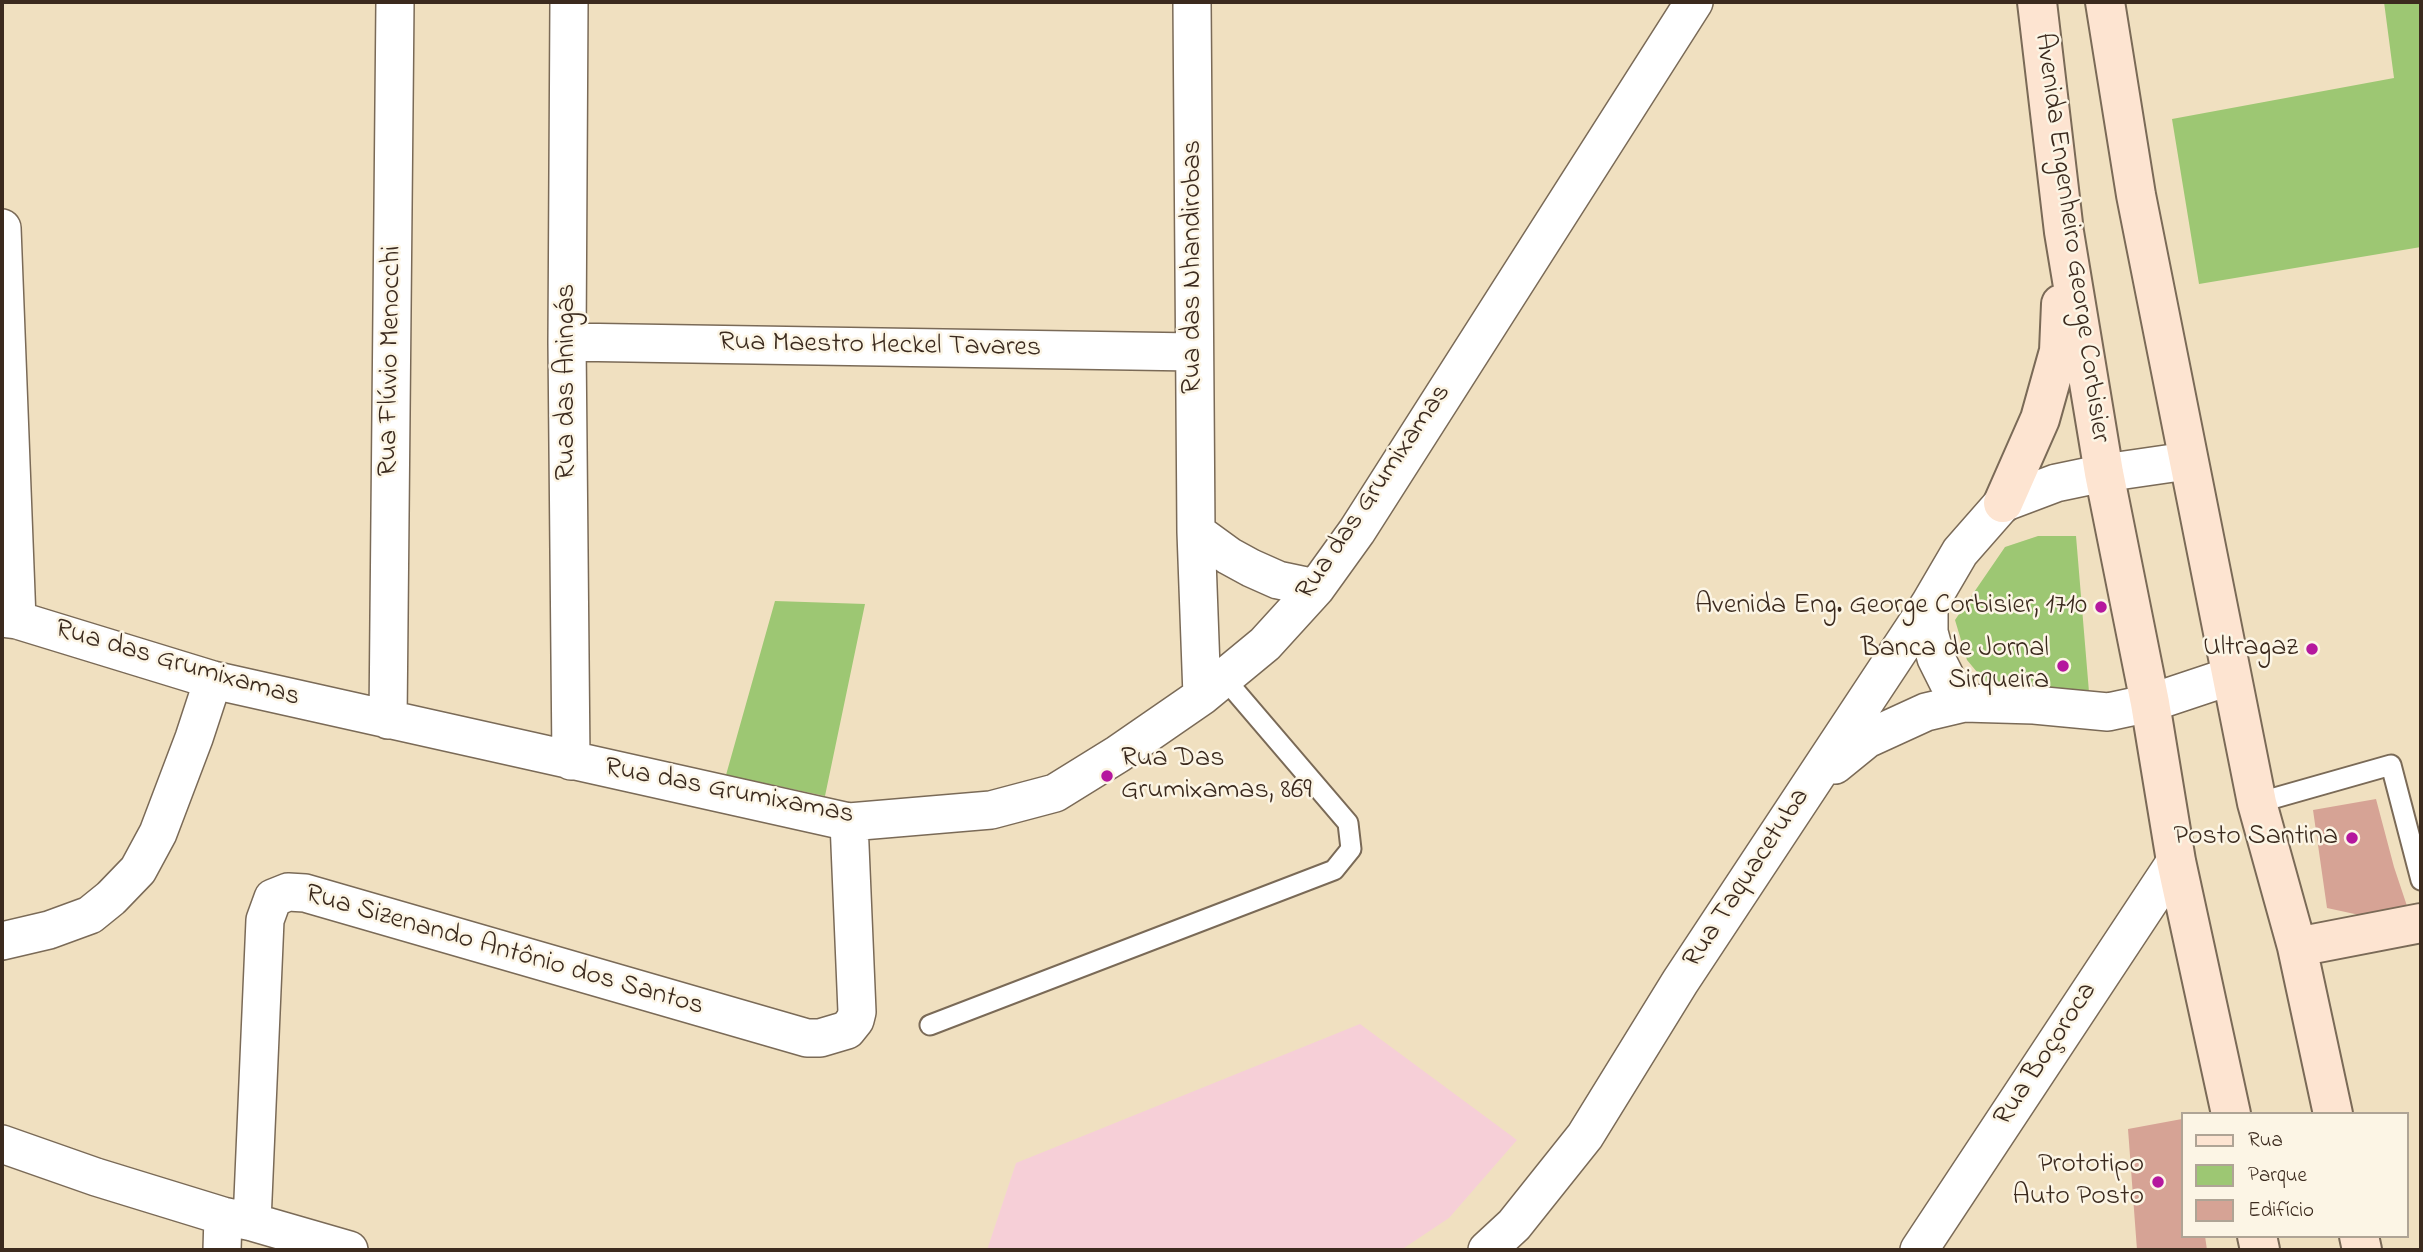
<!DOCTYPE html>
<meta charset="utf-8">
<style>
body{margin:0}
#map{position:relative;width:2423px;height:1252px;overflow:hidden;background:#f0e0c0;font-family:"Indie Flower",sans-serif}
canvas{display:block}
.frame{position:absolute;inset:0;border:4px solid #3b2a1e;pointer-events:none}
.legend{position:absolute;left:2181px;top:1112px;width:228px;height:126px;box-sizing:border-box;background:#fcf5e5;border:2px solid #afa495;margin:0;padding:9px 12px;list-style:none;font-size:21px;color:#3b2a1e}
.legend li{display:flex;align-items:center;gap:14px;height:35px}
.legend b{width:35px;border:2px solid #afa495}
</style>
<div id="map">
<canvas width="2423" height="1252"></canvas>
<div class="frame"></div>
<ul class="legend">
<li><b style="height:9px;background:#fde4d1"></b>Rua</li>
<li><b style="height:19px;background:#9dc773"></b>Parque</li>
<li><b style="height:19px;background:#d6a395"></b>Edifício</li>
</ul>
</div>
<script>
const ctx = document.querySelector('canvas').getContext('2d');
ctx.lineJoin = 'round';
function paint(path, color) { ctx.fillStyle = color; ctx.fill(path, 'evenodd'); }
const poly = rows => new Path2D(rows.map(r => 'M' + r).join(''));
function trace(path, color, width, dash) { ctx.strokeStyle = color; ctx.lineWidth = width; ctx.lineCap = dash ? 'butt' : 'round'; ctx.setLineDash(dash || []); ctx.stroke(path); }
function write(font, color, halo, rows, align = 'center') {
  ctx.font = font + ' "Indie Flower",sans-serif'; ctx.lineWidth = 5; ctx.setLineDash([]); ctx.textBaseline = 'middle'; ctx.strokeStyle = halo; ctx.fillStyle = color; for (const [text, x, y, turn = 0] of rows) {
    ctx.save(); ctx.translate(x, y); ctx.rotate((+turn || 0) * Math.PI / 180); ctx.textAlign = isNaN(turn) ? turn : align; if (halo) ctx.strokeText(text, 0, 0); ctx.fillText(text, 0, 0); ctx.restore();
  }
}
const built = poly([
 [1360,1024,1517,1140,1449,1218,1401,1250,987,1250,1016,1163]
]);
const green = poly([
 [2384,2,2421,2,2421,247,2199,284,2172,119,2394,78],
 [2038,536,2076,536,2089,692,1987,684,1967,660,1955,620,2005,547],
 [775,601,865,604,825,796,726,775]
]);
const building = poly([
 [2376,799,2394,867,2411,918,2364,916,2327,908,2313,810],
 [2182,1119,2183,1236,2205,1236,2207,1250,2137,1250,2128,1129]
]);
const lane = poly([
 [2257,803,2391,765,2421,880],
 [930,1025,1334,870,1351,849,1348,823,1224,678]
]);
const street = poly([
 [569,2,567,342,571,761],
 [1192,2,1196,532,1202,696],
 [2,228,17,620],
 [567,342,1194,352],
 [1196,532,1229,556,1251,568,1278,580,1316,588],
 [1929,605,1929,632,1936,658,1948,682,1964,703],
 [2,618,17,620,213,680,849,822,991,810,1055,793,1118,754,1202,696,1265,644,1316,588,1357,531,1694,2],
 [388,720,395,2],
 [1835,765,1867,739,1926,712,1964,703,2034,705,2108,712,2150,703,2231,676],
 [2,941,49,930,90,915,111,898,138,870,158,833,194,738,213,680],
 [2,1144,96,1177,223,1216,252,1222,349,1250],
 [252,1222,265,920,273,898,288,892,305,893,807,1038,820,1038,847,1030,855,1020,857,1012,849,822],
 [222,1250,223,1216],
 [1487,1250,1514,1225,1585,1136,1680,982,1929,605,1960,552,2003,503,2056,483,2104,473,2187,461],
 [1919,1250,2176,861]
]);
const secondary = poly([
 [2037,2,2064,232,2104,473,2150,703,2176,861,2231,1114],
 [2105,2,2136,195,2257,803,2297,947,2333,1114],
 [2003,503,2040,419,2059,351,2061,304],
 [2297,947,2421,923],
 [2257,1236,2260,1250],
 [2359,1236,2362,1250]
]);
const markers = [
 [2101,607,7,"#b5179e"],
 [2312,649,7,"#b5179e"],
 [2063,666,7,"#b5179e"],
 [1107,776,7,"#b5179e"],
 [2352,838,7,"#b5179e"],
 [2158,1182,7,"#b5179e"]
];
const streetNames = [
 ["Avenida Engenheiro George Corbisier",2070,238,82],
 ["Rua das Nhandirobas",1194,267,-90],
 ["Rua Maestro Heckel Tavares",880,347,1],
 ["Rua Flúvio Menocchi",392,361,-89],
 ["Rua das Aningás",568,382,-90],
 ["Rua das Grumixamas",1375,493,-56],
 ["Rua das Grumixamas",177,665,16],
 ["Rua das Grumixamas",729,793,11],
 ["Rua Taquacetuba",1748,879,-57],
 ["Rua Sizenando Antônio dos Santos",504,952,16],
 ["Rua Boçoroca",2047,1055,-57]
];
const poiNames = [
 ["Avenida Eng. George Corbisier, 1710",2087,607],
 ["Ultragaz",2298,649],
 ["Banca de Jornal",2049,650],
 ["Sirqueira",2049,682],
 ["Rua Das",1121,760,"left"],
 ["Grumixamas, 869",1121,792,"left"],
 ["Posto Santina",2338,838],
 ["Prototipo",2144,1166],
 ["Auto Posto",2144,1198]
];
paint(built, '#f6cfd7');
paint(green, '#9dc773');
paint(building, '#d6a395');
trace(lane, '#7a6a57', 23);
trace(street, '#7a6a57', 40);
trace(secondary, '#7a6a57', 42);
trace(lane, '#fff', 19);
trace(street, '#fff', 37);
trace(secondary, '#fde4d1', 38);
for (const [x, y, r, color] of markers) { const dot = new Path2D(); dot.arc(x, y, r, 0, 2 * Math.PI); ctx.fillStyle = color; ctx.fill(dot); trace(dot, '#fcf5e5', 2.5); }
write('28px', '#3b2a1e', '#fcf5e5', streetNames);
write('28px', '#3b2a1e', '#fcf5e5', poiNames, 'right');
</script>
